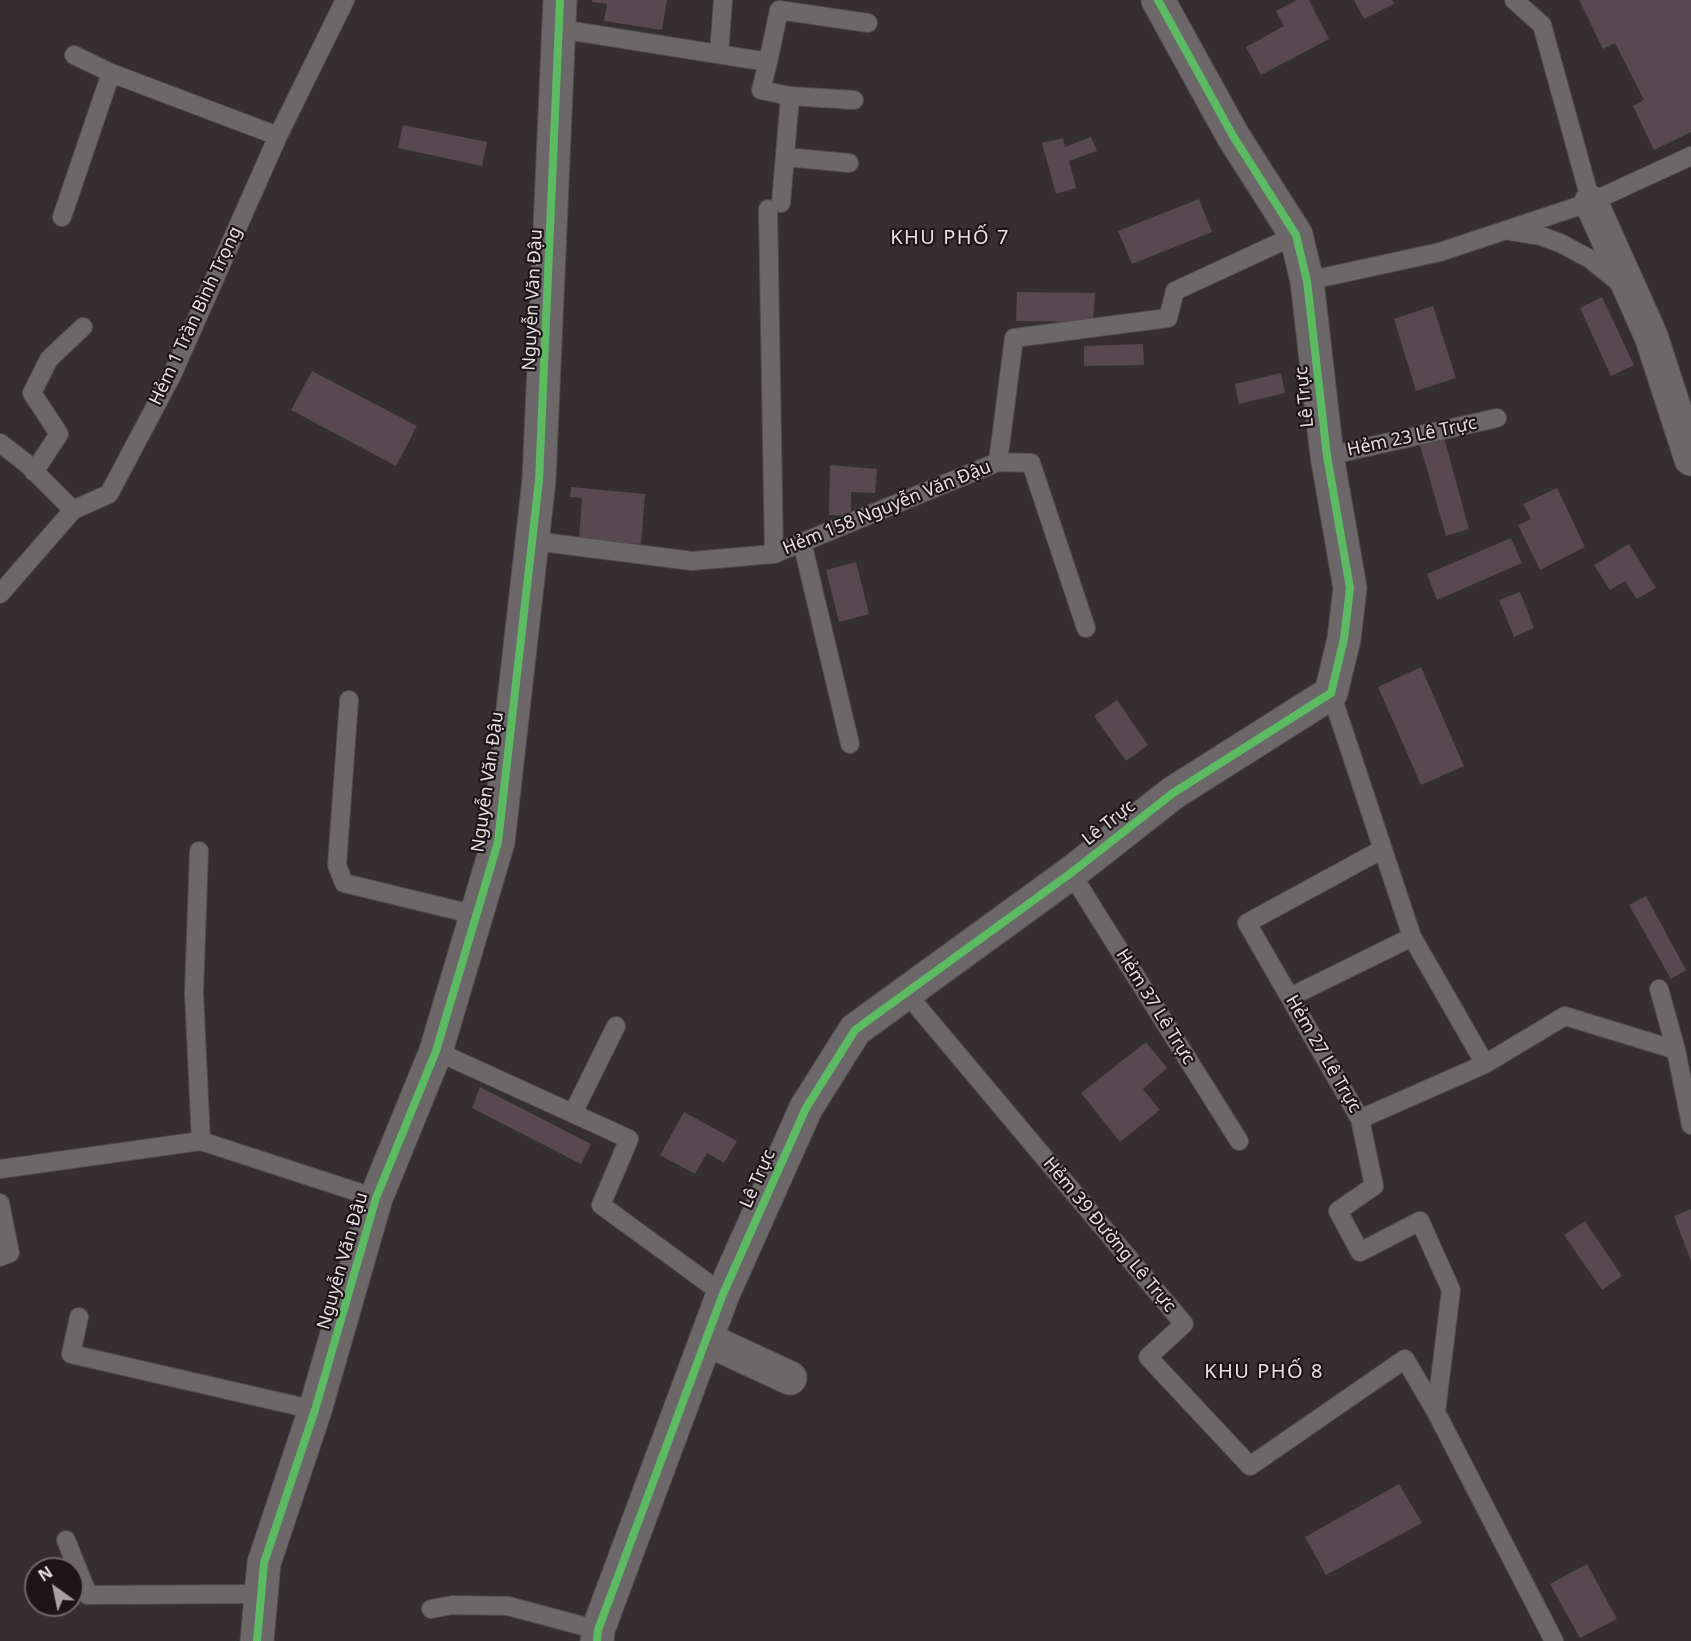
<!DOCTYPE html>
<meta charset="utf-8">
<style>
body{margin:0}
#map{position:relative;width:1691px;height:1641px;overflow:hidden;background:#352f31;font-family:"Noto Sans",sans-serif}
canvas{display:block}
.north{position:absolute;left:24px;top:1557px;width:60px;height:60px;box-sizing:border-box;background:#1c1618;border:2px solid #6d6669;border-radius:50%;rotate:327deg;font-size:16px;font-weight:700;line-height:24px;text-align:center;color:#e7dfe2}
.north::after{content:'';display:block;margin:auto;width:21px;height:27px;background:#a9a1a4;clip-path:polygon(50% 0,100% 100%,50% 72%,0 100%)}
</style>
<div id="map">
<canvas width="1691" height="1641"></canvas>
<div class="north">N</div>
</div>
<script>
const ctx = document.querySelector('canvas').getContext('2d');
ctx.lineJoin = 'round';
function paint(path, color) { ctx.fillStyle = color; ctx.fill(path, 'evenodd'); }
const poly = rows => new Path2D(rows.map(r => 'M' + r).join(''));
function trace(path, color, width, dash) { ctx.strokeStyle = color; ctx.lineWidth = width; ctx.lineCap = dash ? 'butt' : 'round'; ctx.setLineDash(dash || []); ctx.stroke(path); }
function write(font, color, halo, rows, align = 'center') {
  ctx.font = font + ' "Noto Sans",sans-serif'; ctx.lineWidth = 4.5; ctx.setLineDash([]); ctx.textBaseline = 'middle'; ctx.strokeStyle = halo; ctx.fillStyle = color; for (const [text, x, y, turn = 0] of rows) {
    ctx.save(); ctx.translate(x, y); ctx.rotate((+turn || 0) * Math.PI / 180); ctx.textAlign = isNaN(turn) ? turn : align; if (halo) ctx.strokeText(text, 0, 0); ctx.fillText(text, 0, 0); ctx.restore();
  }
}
const building = poly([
 [592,0,667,0,662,30,604,21,607,4,592,2],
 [1297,0,1309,0,1329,39,1261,75,1246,47,1284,26,1276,11],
 [1354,0,1392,0,1394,4,1364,19],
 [1579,0,1691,0,1691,132,1654,150,1633,106,1644,100,1615,43,1603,49],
 [403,125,487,142,482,166,398,148],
 [1091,137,1097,151,1069,161,1076,188,1056,194,1042,143,1063,138,1065,147],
 [1199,199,1212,232,1132,264,1118,231],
 [1017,292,1095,293,1093,322,1016,321],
 [1602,297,1634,365,1611,376,1580,308],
 [1433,306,1456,378,1416,391,1394,319],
 [1143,344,1144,365,1084,366,1084,346],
 [312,371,417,426,396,466,291,410],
 [1281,373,1285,393,1239,404,1235,384],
 [1444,438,1469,529,1446,536,1420,445],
 [830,465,877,469,875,493,851,492,851,515,829,515],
 [571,487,645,494,641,544,579,540,582,498,570,497],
 [1557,488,1585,547,1540,570,1518,525,1531,519,1523,504],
 [1511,538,1522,563,1437,600,1427,574],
 [1629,544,1656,588,1637,599,1625,581,1610,590,1594,565],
 [856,562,869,614,839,622,826,570],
 [1520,592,1534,628,1514,637,1499,600],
 [1421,667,1464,766,1421,785,1378,687],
 [1117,700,1148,745,1126,761,1094,716],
 [1646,896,1686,970,1671,979,1629,905],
 [1146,1042,1167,1068,1143,1089,1160,1110,1120,1142,1081,1093],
 [480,1087,591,1144,581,1164,472,1108],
 [684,1112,737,1141,724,1163,707,1153,695,1174,660,1155],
 [1691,1209,1691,1261,1674,1216],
 [1585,1221,1622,1276,1602,1290,1564,1235],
 [1399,1484,1422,1523,1326,1575,1305,1537],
 [1587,1564,1617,1619,1580,1638,1550,1584]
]);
const service = poly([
 [1514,0,1542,25,1591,202],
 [560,29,768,62,779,10,868,23],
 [719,54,723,0],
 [74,55,111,73,278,136],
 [768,62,761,90,790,96,781,203],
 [790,96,854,100],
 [785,157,849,163],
 [768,209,774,554],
 [62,217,111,73],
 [1510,231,1541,236,1560,243,1590,259,1621,284],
 [1307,281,1440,252,1591,202,1691,156],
 [0,443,26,463,73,510],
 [1327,456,1497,418],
 [998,462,1014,338,1168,318,1175,291,1296,235],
 [34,472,59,434,32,393,49,359,83,327],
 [534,541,692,561,774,554,998,462,1031,463,1086,628],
 [802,542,850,744],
 [0,594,73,510,109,494,172,375,278,136,345,0],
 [1331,693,1412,937,1485,1064,1360,1119],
 [349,700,337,865,344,883,476,915],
 [1381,850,1247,923,1360,1119,1374,1186,1338,1211,1360,1252,1420,1221,1451,1290,1436,1412],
 [199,851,194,993,201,1141],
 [1071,873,1239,1141],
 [1659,989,1676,1050,1691,1125],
 [907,994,1184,1324,1148,1357,1250,1466,1405,1359,1436,1412,1554,1641],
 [1290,997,1412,937],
 [436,1051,629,1139,601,1205,723,1294],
 [1485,1064,1565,1016,1676,1050],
 [573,1113,616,1026],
 [0,1169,201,1141,376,1198],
 [0,1203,10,1253,0,1257],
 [79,1317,71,1354,315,1410],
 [66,1540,88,1595,260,1594],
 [431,1609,452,1605,508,1606,598,1630]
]);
const minor = poly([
 [1591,202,1651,336,1691,459],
 [708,1340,790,1378],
 [597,1641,598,1630,723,1294,806,1108,855,1030,1071,873,1173,793,1331,693,1344,639,1350,588,1327,456,1307,281,1296,235,1233,136,1158,0]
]);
const tertiary = poly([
 [257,1641,264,1563,315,1410,376,1198,436,1051,498,842,539,480,560,0]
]);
const cycleway = poly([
 [257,1641,264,1563,315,1410,376,1198,436,1051,498,842,539,480,560,0],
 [597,1641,598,1630,723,1294,806,1108,855,1030,1071,873,1173,793,1331,693,1344,639,1350,588,1327,456,1307,281,1296,235,1233,136,1158,0]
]);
const streetNames = [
 ["Nguyễn Văn Đậu",533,300,-87],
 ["Hẻm 1 Trần Bình Trọng",196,316,-65],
 ["Lê Trực",1305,397,-96],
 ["Hẻm 23 Lê Trực",1412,437,-12],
 ["Hẻm 158 Nguyễn Văn Đậu",887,508,-22],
 ["Nguyễn Văn Đậu",488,782,-82],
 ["Lê Trực",1109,823,-38],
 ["Hẻm 37 Lê Trực",1155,1007,58],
 ["Hẻm 27 Lê Trực",1323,1054,60],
 ["Lê Trực",758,1179,-66],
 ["Hẻm 39 Đường Lê Trực",1109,1235,50],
 ["Nguyễn Văn Đậu",343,1261,-74]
];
const neighbourhoodNames = [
 ["KHU PHỐ 7",950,238],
 ["KHU PHỐ 8",1264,1372]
];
paint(building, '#58484f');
trace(service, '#514c4e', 20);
trace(minor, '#514c4e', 35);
trace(tertiary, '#514c4e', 35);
trace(service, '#6c6768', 18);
trace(minor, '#6c6768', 33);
trace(tertiary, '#6c6768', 33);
trace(cycleway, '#5cba63', 8);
write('18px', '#e7dfe2', '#1c1618', streetNames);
ctx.letterSpacing = '1.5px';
write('20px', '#e7dfe2', '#1c1618', neighbourhoodNames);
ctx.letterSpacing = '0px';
</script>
